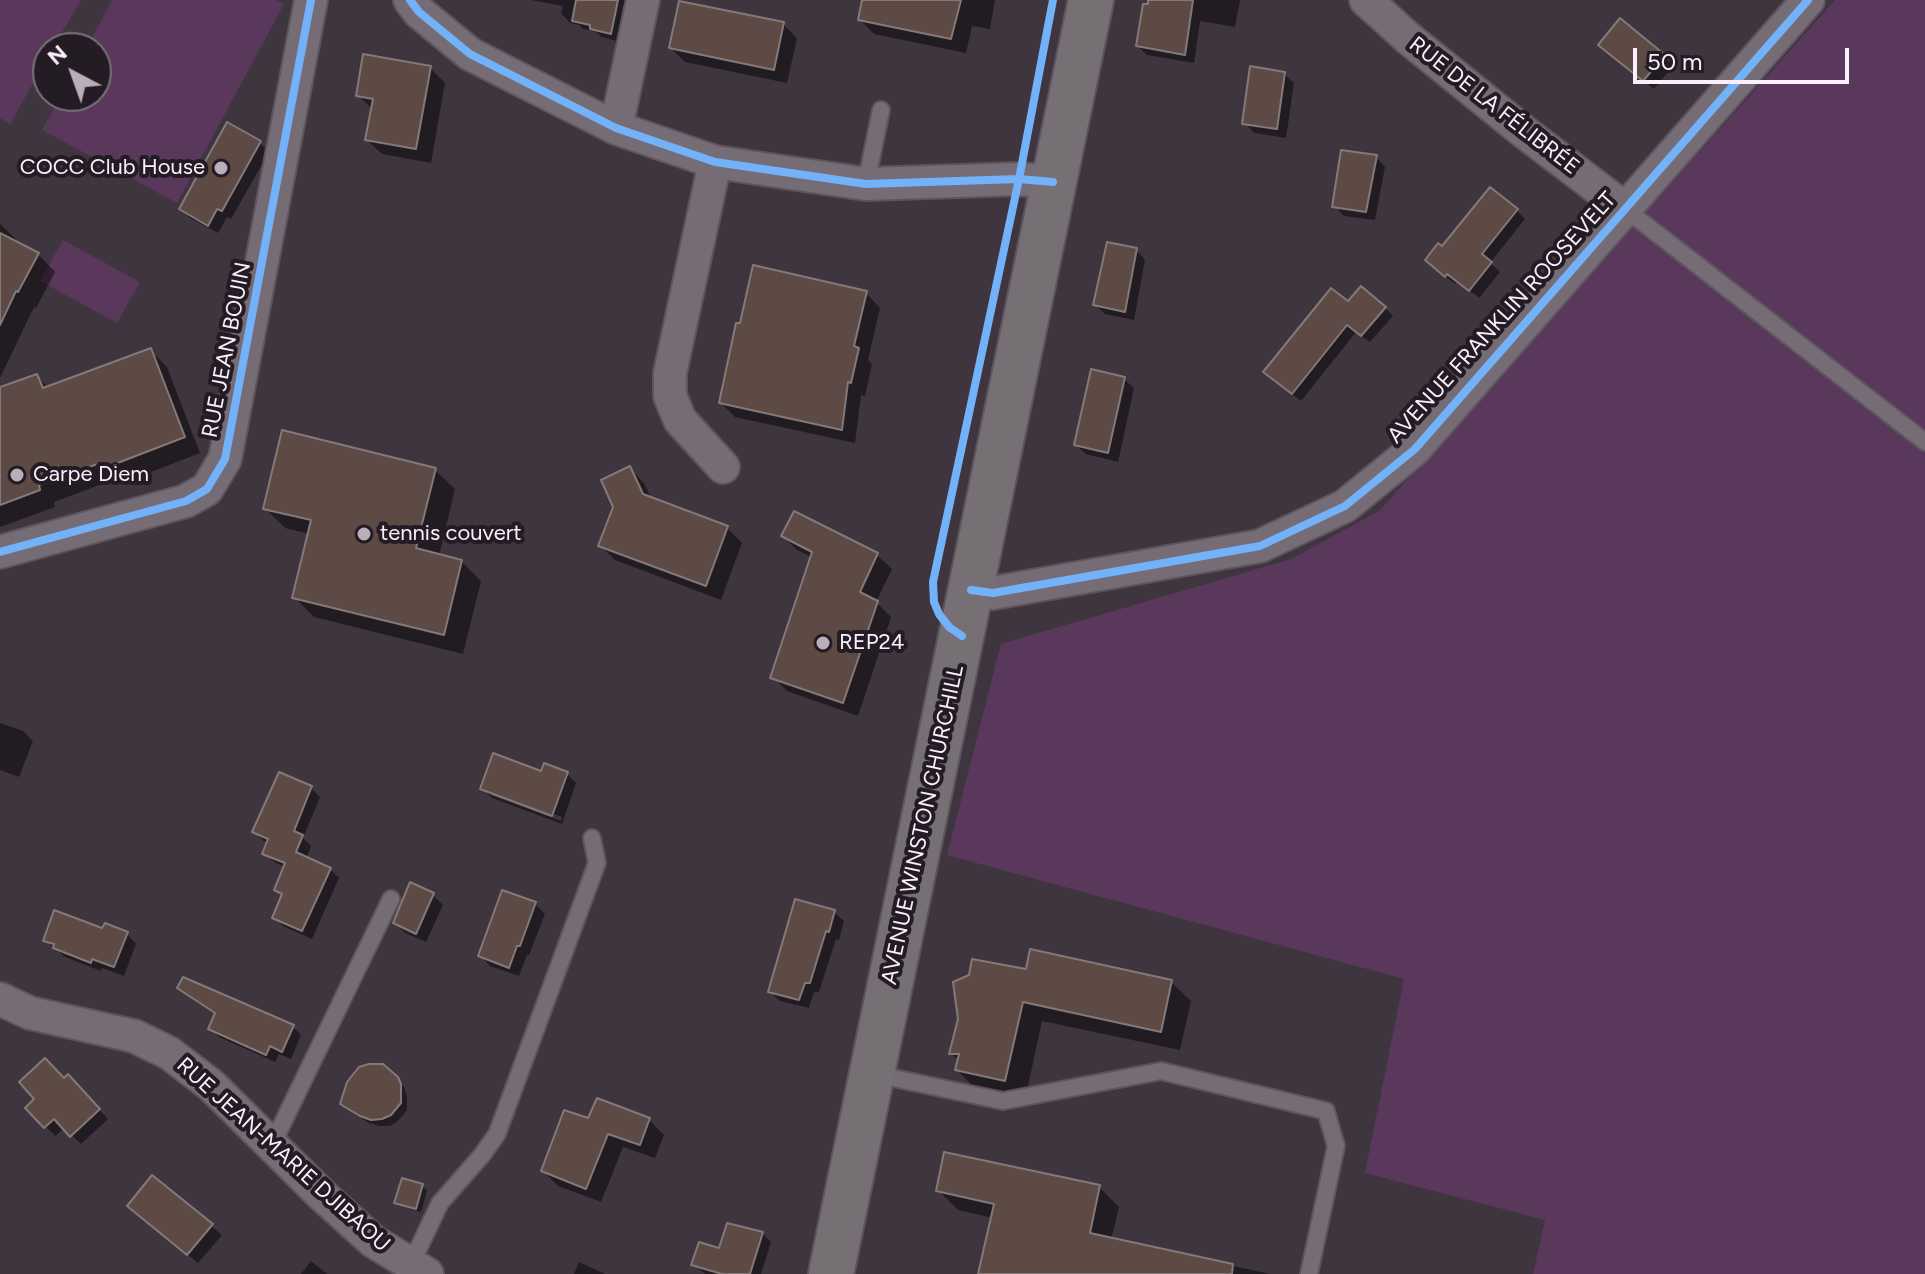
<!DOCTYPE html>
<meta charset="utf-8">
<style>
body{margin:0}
#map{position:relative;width:1925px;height:1274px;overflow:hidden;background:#3f353f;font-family:Figtree,sans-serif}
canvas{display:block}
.north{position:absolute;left:32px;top:32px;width:80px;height:80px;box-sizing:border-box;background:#241c25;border:2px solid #7a707b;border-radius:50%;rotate:319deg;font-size:22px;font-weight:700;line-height:32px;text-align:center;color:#fbeffb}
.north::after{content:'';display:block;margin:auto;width:28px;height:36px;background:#b9aeb9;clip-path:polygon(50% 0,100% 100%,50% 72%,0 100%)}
.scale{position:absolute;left:1633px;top:48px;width:216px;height:36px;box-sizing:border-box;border:4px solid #fbeffb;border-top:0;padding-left:10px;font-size:24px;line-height:28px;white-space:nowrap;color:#fbeffb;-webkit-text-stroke:6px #241c25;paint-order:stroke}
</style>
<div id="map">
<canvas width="1925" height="1274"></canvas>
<div class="north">N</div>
<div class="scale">50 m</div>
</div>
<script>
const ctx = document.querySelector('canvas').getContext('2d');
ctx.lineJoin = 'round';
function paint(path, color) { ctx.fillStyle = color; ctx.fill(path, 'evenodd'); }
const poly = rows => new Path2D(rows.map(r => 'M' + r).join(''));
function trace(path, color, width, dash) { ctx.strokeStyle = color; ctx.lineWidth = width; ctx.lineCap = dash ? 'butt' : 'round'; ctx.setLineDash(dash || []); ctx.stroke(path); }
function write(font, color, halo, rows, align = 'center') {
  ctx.font = font + ' Figtree,sans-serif'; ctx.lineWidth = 8; ctx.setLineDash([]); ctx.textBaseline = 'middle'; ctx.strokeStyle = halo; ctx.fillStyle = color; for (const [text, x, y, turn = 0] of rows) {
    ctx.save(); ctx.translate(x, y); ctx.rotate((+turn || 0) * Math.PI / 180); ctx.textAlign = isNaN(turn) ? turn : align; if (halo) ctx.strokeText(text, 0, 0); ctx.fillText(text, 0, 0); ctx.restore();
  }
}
const green = poly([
 [0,0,81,0,53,48,48,48,48,57,10,124,0,118],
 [112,0,276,0,284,4,177,203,42,130,61,96,96,96,96,48,87,48],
 [1835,0,1925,0,1925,1274,1533,1274,1545,1220,1365,1173,1404,979,947,855,1001,644,1291,559,1379,511],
 [63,240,140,282,117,323,40,281]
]);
const shadow = poly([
 [531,0,628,0,620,42,602,37,596,32,583,29,579,25,570,23,561,13,563,6],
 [864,0,995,0,990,29,972,26,966,53,874,34,860,20],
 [1150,0,1240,0,1235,27,1200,21,1194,63,1147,55,1138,46],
 [783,24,797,38,787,83,685,62,671,48],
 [1610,54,1664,56,1673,66,1654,89],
 [430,68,445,83,431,163,382,154,367,140,373,110,358,95],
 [1284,74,1294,83,1286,138,1254,133,1245,123],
 [260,143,269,152,231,219,227,217,218,233,190,218,181,209],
 [1376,157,1385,167,1375,220,1344,216,1335,206],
 [1516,210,1525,219,1490,263,1500,272,1479,298,1458,281,1455,284,1437,269,1442,248],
 [0,224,18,241,16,243,38,254,55,272,36,308,34,307,0,378],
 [1136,250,1145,260,1134,320,1105,314,1095,305],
 [866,293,880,308,868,360,872,364,865,396,861,395,855,443,735,417,721,403,741,325],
 [1348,304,1385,308,1393,316,1370,342,1356,332,1301,401,1274,380],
 [151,351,167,367,200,453,120,484,115,479,54,502,55,507,0,527,0,389,37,376,48,388],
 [1124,379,1134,388,1118,462,1086,454,1076,445],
 [630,469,644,483,652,500,727,528,742,543,721,600,615,560,600,545],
 [435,470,455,489,439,556,461,561,481,581,463,654,314,617,294,597,310,534,285,528,265,508],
 [795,513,877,555,892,569,876,602,891,617,858,716,787,691,773,677,812,557,797,550,783,536],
 [0,723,23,731,33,741,19,777,0,770],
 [542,774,567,774,576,783,562,824,492,798,482,788],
 [491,791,562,817,561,821,491,795],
 [311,788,320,797,303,838,311,846,306,859,330,869,339,878,312,939,283,926,274,917,283,896,276,890,286,867,274,862,265,853,269,843,264,841,254,832],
 [433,895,443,905,426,942,405,933,395,923],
 [535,904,545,914,529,955,527,955,519,976,490,966,481,956],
 [834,912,844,921,839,940,836,939,819,992,814,992,809,1008,780,1001,770,992],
 [103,931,127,934,136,944,124,976,102,968,101,971,65,957,45,940],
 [1027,972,1171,982,1191,1001,1180,1050,1042,1021,1025,1100,977,1090,957,1070,959,1061,951,1053],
 [180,988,293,1027,301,1035,291,1059,279,1054,275,1062,219,1037,210,1028,216,1015,188,996],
 [383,1066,404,1087,407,1096,407,1110,398,1121,390,1126,379,1126,369,1123,349,1110,342,1103],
 [68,1077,108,1119,81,1144,64,1128,55,1136,28,1108],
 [649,1120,664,1135,655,1158,623,1147,601,1202,558,1186,543,1171,589,1121],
 [152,1177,222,1235,198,1263,139,1216],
 [422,1186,427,1190,421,1212,401,1206,397,1202],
 [1099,1187,1119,1207,1111,1240,1270,1274,980,1274,993,1218,958,1210,938,1190],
 [762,1233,771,1242,761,1274,705,1274,694,1264],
 [311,1261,327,1274,301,1274],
 [579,1262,605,1274,574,1274]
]);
const building = poly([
 [576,0,618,0,611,34,590,29,590,25,572,21,576,0],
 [862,0,961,0,951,39,858,20,862,0],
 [1148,0,1193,0,1185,55,1136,46,1143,4,1148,4,1148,0],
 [679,1,784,22,774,70,669,48,679,1],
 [1620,18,1665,55,1643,81,1598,45,1620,18],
 [363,54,431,66,416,149,365,140,373,99,356,96,363,54],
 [1250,66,1285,72,1277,129,1242,124,1250,66],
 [227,122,261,141,222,211,217,209,208,226,179,209,227,122],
 [1341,150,1377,155,1366,212,1332,207,1341,150],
 [1490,187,1518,209,1482,254,1492,262,1469,291,1447,274,1445,277,1425,260,1438,243,1442,246,1490,187],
 [0,233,39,253,18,292,16,291,0,325,0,233],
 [1107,242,1137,248,1125,312,1093,305,1107,242],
 [753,265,867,291,854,346,859,348,851,383,848,382,842,430,719,403,736,323,740,323,753,265],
 [1361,286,1386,307,1361,336,1347,325,1292,394,1263,372,1331,288,1348,301,1361,286],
 [151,348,185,437,102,469,100,463,39,485,40,490,0,505,0,387,37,374,43,388,151,348],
 [1091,369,1125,377,1108,453,1074,445,1091,369],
 [282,430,436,468,416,548,462,560,444,635,292,598,311,520,263,509,282,430],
 [630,466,643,494,728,526,706,586,598,546,613,507,601,480,630,466],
 [794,511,878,553,860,592,878,601,843,703,770,678,812,552,781,536,794,511],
 [493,753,541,771,544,763,568,772,552,816,480,789,493,753],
 [279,772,312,786,294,831,303,835,296,852,331,868,302,931,272,918,282,894,274,890,285,863,262,854,268,839,252,832,279,772],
 [410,882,434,893,416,934,393,923,410,882],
 [502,890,536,902,520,946,517,946,509,968,478,956,502,890],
 [795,899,835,910,829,932,826,931,810,983,805,983,799,1000,768,992,795,899],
 [54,910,102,928,105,923,128,932,114,967,92,959,91,963,53,948,54,944,43,941,54,910],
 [1030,949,1172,980,1161,1032,1023,1002,1005,1081,955,1070,959,1054,949,1054,958,1019,953,982,969,975,972,959,1026,969,1030,949],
 [183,977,294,1025,282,1052,270,1046,266,1055,208,1029,215,1013,177,988,183,977],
 [45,1058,64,1078,68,1074,100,1109,70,1137,54,1119,44,1128,25,1108,34,1099,19,1082,45,1058],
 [369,1064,383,1064,398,1077,401,1084,401,1103,391,1115,382,1119,371,1120,360,1116,340,1104,347,1082,359,1067,369,1064],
 [597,1098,650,1118,640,1145,608,1134,586,1189,541,1171,564,1110,588,1118,597,1098],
 [944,1152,1100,1185,1090,1233,1233,1264,1232,1274,978,1274,994,1204,936,1191,944,1152],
 [152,1175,213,1224,187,1255,127,1206,152,1175],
 [402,1178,423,1184,416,1209,394,1203,402,1178],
 [727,1223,763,1232,750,1274,722,1274,691,1265,699,1242,719,1248,727,1223]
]);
const lane = poly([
 [866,184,881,110],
 [1624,208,1925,442],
 [874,1074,1003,1101,1161,1071,1326,1111,1336,1146,1309,1274],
 [272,1145,391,899],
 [411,1264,440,1203,482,1155,497,1134,597,863,592,838]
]);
const street = poly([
 [410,0,419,12,470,54,616,128,715,162,866,184,1019,179,1053,182],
 [1366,0,1408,38,1523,131,1624,208],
 [616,128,643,0],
 [715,162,670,373,670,396,680,420,723,467],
 [0,552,186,501,207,489,225,459,311,0],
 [971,590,993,593,1260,546,1345,506,1415,449,1808,0],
 [0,999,30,1013,134,1036,169,1053,211,1085,321,1194,373,1241,427,1274]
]);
const secondary = poly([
 [831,1274,1091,0]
]);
const cycleway = poly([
 [410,0,419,12,470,54,616,128,715,162,866,184,1019,179,1053,182],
 [0,552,186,501,207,489,225,459,311,0],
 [971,590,993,593,1260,546,1345,506,1415,449,1808,0],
 [962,636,949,627,939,614,934,602,933,582,1019,179,1053,0]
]);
const markers = [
 [221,168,8,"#b9aeb9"],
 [17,475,8,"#b9aeb9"],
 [364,534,8,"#b9aeb9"],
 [823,643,8,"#b9aeb9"]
];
const streetNames = [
 ["RUE DE LA FÉLIBRÉE",1494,106,38],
 ["AVENUE FRANKLIN ROOSEVELT",1502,318,-48],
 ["RUE JEAN BOUIN",227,350,-79],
 ["AVENUE WINSTON CHURCHILL",923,825,-78],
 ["RUE JEAN-MARIE DJIBAOU",283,1155,42]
];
const poiNames = [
 ["COCC Club House",205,168,"right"],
 ["Carpe Diem",33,475],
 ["tennis couvert",380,534],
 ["REP24",839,643]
];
paint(green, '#59385b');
paint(shadow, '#0007');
paint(building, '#5e4a44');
trace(building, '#83797a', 2);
trace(lane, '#5d545d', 20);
trace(street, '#5d545d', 36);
trace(secondary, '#5d545d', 48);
trace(lane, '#756c75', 16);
trace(street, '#756c75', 32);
trace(secondary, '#767075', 44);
trace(cycleway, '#73b2f8', 8);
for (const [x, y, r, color] of markers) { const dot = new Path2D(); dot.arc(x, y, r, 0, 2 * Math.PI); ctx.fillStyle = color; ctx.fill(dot); trace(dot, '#241c25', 3); }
write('22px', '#fbeffb', '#241c25', streetNames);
write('22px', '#fbeffb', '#241c25', poiNames, 'left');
</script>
